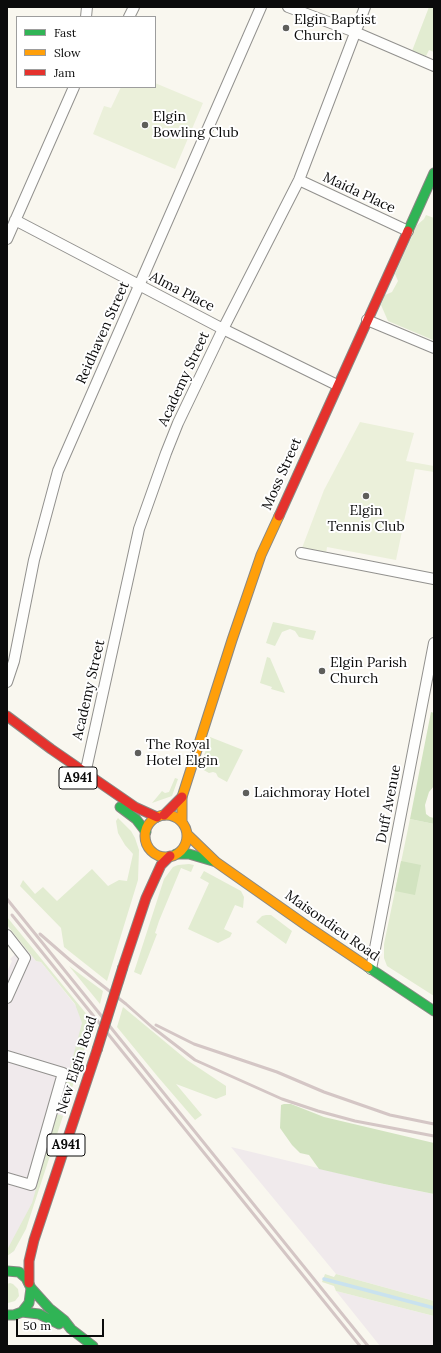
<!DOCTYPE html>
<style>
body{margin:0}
#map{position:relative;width:441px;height:1353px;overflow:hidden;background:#f9f7ef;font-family:Lora,serif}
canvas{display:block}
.frame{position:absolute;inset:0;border:8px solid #0b0b0b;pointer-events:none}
.legend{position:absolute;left:16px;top:16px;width:140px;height:72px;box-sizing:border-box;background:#fff;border:1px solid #9d9d9d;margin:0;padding:5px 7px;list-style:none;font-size:12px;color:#0b0b0b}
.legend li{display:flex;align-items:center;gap:8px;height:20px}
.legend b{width:20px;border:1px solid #9d9d9d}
.scale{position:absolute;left:16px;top:1319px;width:88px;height:18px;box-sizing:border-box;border:2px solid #0b0b0b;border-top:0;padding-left:5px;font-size:12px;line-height:14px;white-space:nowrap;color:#0b0b0b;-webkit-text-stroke:3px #fff;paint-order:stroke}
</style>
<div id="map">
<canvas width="441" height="1353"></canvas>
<div class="frame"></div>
<ul class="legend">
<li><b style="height:5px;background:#30b455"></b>Fast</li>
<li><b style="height:5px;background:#ff9f0a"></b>Slow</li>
<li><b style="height:5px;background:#e5322d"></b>Jam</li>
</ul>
<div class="scale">50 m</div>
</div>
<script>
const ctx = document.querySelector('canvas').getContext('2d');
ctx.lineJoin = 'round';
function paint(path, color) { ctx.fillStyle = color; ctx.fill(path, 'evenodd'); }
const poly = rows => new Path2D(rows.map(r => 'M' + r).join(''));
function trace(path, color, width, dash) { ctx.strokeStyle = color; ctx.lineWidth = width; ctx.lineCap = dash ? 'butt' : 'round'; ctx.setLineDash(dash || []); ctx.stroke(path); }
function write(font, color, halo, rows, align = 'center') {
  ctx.font = font + ' Lora,serif'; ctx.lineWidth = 4; ctx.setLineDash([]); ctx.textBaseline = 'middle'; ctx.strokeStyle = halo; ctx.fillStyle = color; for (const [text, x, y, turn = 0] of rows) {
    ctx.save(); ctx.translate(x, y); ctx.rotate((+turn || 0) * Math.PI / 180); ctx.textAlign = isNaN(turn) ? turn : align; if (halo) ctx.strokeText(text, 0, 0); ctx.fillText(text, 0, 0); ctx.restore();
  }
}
const industrial = poly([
 [24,946,36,961,41,962,92,1026,33,1206,14,1251,7,1256,7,972,12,961,10,959],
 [231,1147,384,1184,434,1194,434,1301,336,1274],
 [336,1291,434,1316,434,1346,380,1346]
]);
const green = poly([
 [429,7,434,7,434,52,429,50,426,56,412,51],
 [426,215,434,218,434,337,433,340,388,321,381,305,385,295,392,292,398,281,395,274,417,225,424,219],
 [273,622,316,631,313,640,299,637,295,631,290,629,282,632,275,646,266,643],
 [267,657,270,658,285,693,271,689,272,687,260,683],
 [210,737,243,750,227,782,218,777,216,773,213,772,209,773,200,768],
 [175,778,178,779,172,796,152,803,162,791,165,793,169,792],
 [118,818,131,831,135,838,139,850,138,880,107,981,64,947,61,928,20,886,23,880,35,894,43,887,57,901,92,869,108,886,119,880,127,881,133,854,125,845,118,833,116,821],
 [410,819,434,824,434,996,387,966,384,958,384,944],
 [189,864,194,865,191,872,181,868,159,921,155,933,157,934,141,975,134,972,164,879,173,867,178,865],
 [204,871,241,891,244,897,243,908,235,905,224,929,232,933,230,937,218,943,188,929,209,883,200,878],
 [266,915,271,915,292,931,286,944,256,922,262,916],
 [7,917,93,1022,66,1107,60,1105,82,1023,75,1004,41,962,36,961,7,925],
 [69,966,103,991,100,1004],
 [123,1007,187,1060,226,1086,226,1095,216,1099,176,1084,202,1115,195,1120,158,1077,117,1027],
 [57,1114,63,1116,26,1229,14,1251,7,1256,7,1250,32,1203],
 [325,1274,334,1277,336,1274,434,1301,434,1316,336,1291,334,1286,322,1282],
 [10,1283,13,1284,18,1289,19,1296,15,1301,8,1303,7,1303,7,1284]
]);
const forest = poly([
 [431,712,434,713,434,786,429,792,425,805,426,814,430,817,434,818,434,824,410,819],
 [401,861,421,865,415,895,395,891],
 [284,1104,291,1104,324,1117,434,1143,434,1194,384,1184,319,1169,309,1155,300,1153,292,1145,280,1128,281,1105]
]);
const pitch = poly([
 [155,83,203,103,175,169,93,134,104,106,111,108,121,87,155,87],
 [360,422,414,433,406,461,434,466,434,472,415,469,396,560,327,547,326,554,302,548,324,490]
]);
const stream = poly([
 [324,1279,434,1308]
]);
const street = poly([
 [288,7,355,32,434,66],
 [86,17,87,7],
 [129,17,134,7],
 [299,180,408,231],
 [15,220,223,329,337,385],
 [7,239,74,87],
 [367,320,434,348],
 [301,553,434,579],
 [7,682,14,661,34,560,58,471,261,7],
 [80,780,87,765,139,529,166,453,178,423,223,329,299,180,365,7],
 [7,935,25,958,7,998],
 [371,969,434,643],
 [7,1056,63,1073,31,1185,7,1178]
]);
const fast = poly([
 [408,231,434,173],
 [120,807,136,819,146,832],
 [176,854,189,854,213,861],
 [368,967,434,1011],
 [7,1271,19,1272,26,1278,31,1288,29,1303,22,1312,14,1315,7,1315],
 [31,1288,49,1308,64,1320,71,1329,93,1346],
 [22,1312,39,1314,59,1324]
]);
const slow = poly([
 '145 836a21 21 0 1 1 42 0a21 21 0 1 1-42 0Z',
 [182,822,182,797,232,640,261,555,279,516],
 [187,834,216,862,307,926,368,967]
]);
const jam = poly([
 [279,516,408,231],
 [7,716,51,749,135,807,157,817],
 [164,815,182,797],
 [123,967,146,898,161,865,170,856],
 [29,1283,29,1261,34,1240,97,1050]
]);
const rail = poly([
 [7,899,368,1346],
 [12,915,360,1346],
 [40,934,71,961,126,1004,152,1027,195,1060,282,1099,318,1111,355,1121,434,1136],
 [156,1025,194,1044,277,1072,324,1092,390,1115,434,1124]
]);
const jamBridge = poly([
 [97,1050,123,967]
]);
const markers = [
 [286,28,4,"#5e5e5b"],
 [145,125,4,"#5e5e5b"],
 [366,496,4,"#5e5e5b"],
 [322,671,4,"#5e5e5b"],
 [138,753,4,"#5e5e5b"],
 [246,793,4,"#5e5e5b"]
];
const shields = [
 [78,778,38],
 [66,1145,38]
];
const shieldNames = [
 ["A941",78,778],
 ["A941",66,1145]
];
const poiNames = [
 ["Elgin Baptist",294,20],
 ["Church",294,36],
 ["Elgin",153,117],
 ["Bowling Club",153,133],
 ["Elgin",366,511,"center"],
 ["Tennis Club",366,527,"center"],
 ["Elgin Parish",330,663],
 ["Church",330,679],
 ["The Royal",146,745],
 ["Hotel Elgin",146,761],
 ["Laichmoray Hotel",254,793]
];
const streetNames = [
 ["Maida Place",359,193,25],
 ["Alma Place",182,292,27],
 ["Reidhaven Street",103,333,-66],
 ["Academy Street",184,379,-65],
 ["Moss Street",282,474,-66],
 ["Academy Street",89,690,-77],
 ["Duff Avenue",389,804,-79],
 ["Maisondieu Road",332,926,35],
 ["New Elgin Road",77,1065,-72]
];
paint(industrial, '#f0eaec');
paint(green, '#e2ecd1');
paint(forest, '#d2e3c0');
paint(pitch, '#ebf0da');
trace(stream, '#c9e2ef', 3.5);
trace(street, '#92918e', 12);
trace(fast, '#898884', 11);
trace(slow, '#898884', 11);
trace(jam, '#898884', 11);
trace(street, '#fefefd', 10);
trace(fast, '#30b455', 9);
trace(slow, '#ff9f0a', 9);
trace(jam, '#e5322d', 9);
trace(rail, '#d4c6c5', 3);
trace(jamBridge, '#7f7f7b', 11, []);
trace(jamBridge, '#e5322d', 9);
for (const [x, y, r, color] of markers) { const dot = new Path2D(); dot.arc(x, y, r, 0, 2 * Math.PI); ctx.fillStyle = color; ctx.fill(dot); trace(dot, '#fff', 1.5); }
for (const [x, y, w] of shields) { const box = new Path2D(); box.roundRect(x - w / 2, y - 11, w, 22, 3); ctx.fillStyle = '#fff'; ctx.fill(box); trace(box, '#0b0b0b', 1); }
write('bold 13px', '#0b0b0b', null, shieldNames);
write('14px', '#0b0b0b', '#fff', poiNames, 'left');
write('14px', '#0b0b0b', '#fff', streetNames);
</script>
